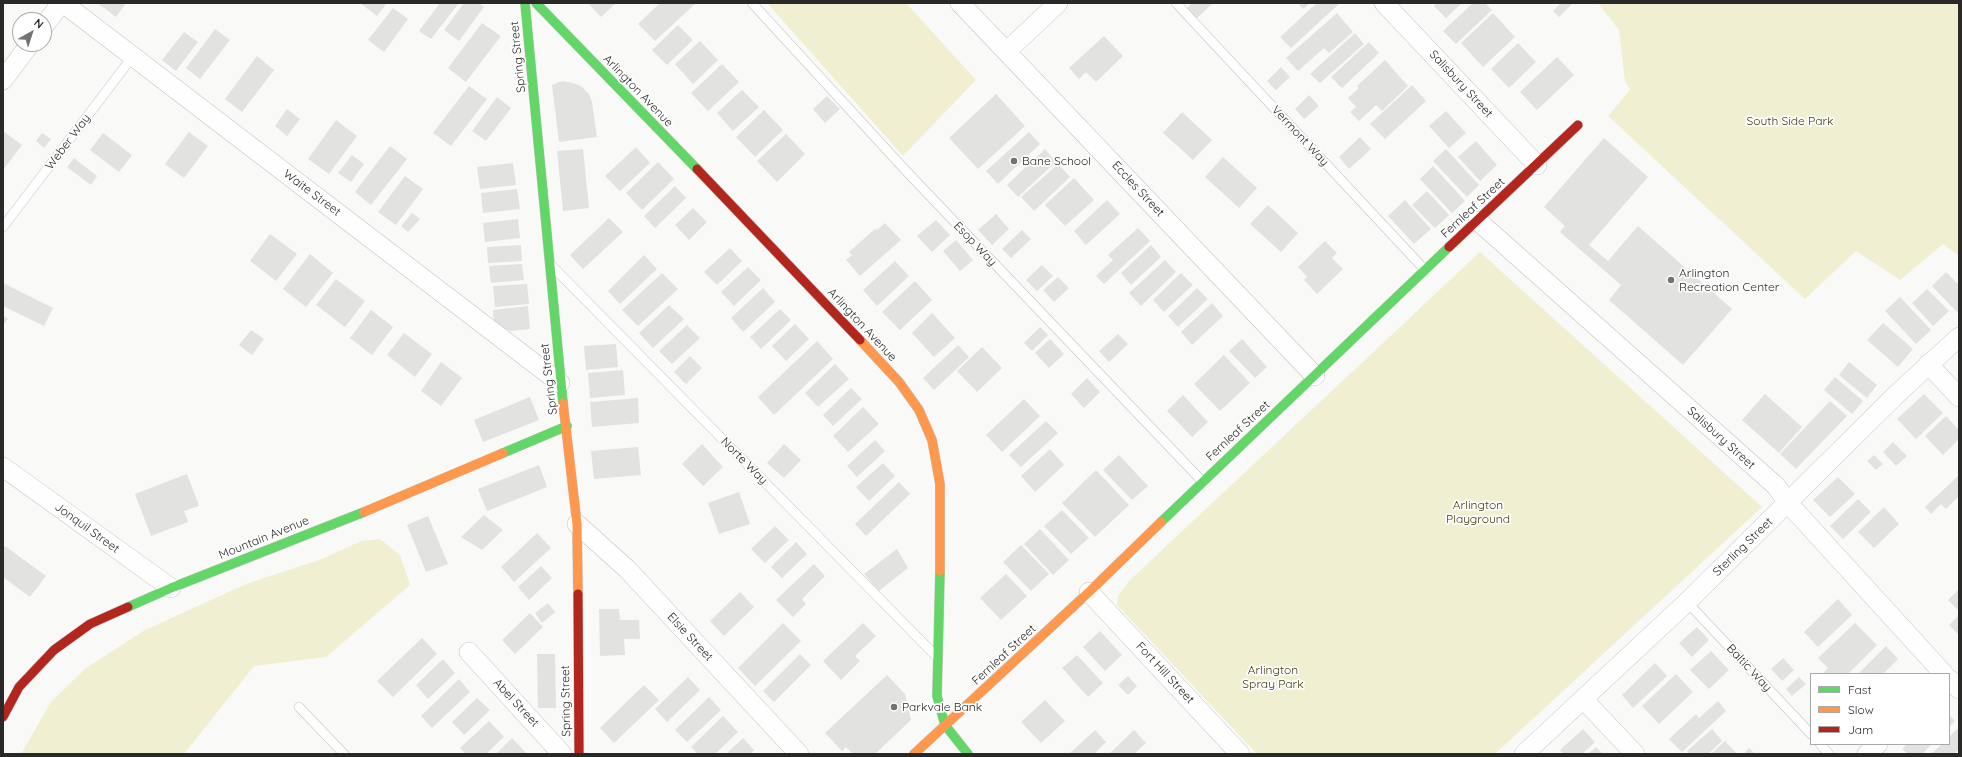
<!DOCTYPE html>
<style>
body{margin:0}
#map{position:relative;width:1962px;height:757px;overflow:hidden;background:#f9f9f7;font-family:Quicksand,sans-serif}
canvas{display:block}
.frame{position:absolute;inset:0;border:4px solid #292927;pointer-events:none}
.legend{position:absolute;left:1810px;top:673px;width:140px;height:72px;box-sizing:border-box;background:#fff;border:1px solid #a9a9a9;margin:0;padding:5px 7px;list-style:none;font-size:12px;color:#292927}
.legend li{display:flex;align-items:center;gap:8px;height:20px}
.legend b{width:20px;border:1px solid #a9a9a9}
.north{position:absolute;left:12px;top:12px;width:40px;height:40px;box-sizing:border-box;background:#fff;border:1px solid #a9a9a9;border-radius:50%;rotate:39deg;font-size:11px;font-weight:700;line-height:16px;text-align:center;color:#292927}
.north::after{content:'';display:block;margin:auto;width:14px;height:18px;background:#727270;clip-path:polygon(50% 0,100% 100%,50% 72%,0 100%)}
</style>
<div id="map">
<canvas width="1962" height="757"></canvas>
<div class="frame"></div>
<ul class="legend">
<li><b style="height:5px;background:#63d668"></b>Fast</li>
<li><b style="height:5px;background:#ff974d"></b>Slow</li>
<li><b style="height:5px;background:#b3261e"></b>Jam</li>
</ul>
<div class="north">N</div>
</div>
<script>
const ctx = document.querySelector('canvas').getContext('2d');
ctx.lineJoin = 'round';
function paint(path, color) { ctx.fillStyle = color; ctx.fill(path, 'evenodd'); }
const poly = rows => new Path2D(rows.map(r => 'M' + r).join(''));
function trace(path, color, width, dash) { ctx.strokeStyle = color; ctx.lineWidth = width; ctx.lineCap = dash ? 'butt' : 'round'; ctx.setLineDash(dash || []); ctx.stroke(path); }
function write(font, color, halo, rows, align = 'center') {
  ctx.font = font + ' Quicksand,sans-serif'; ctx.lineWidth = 3.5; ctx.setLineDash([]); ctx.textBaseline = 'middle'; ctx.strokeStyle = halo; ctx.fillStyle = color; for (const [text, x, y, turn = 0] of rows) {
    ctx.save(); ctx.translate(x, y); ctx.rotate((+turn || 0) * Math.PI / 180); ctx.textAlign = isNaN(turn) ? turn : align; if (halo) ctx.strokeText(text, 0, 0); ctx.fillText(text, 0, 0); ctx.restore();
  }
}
const green = poly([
 [767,3,906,3,976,80,903,156],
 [1598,3,1959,3,1959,256,1943,244,1900,280,1856,251,1805,299,1608,116,1630,90,1625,81,1619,30],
 [1480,252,1762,507,1495,754,1257,754,1117,605,1118,596,1129,581],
 [380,539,400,555,410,585,326,657,254,666,184,754,21,754,51,702,86,668,145,630,246,584,322,559,361,541]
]);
const building = poly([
 [97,3,126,3,116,17],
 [360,3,387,3,377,16],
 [440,3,459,3,431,39,419,31],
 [464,3,479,3,484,7,459,41,444,30],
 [588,3,616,3,601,17],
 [660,3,696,3,655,41,638,24],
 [1192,3,1213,3,1196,19,1187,8],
 [1298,3,1310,3,1303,9],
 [1317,3,1340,3,1291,48,1280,37],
 [1437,3,1462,3,1446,18,1434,6],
 [1473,3,1485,3,1492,10,1456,44,1443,31],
 [1561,3,1573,3,1559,17,1553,11],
 [393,8,408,19,384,52,368,40],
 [1337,13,1353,32,1329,53,1324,48,1298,71,1286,58],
 [1493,13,1515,37,1483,67,1461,43],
 [482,23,501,36,466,82,448,68],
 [678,25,693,40,667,65,652,50],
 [215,29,230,40,200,79,186,68],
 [184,32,198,42,176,71,162,60],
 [1355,33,1364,44,1320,83,1310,74],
 [1104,36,1123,56,1096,82,1086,72,1079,79,1069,68],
 [700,41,718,60,693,84,675,64],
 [1369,42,1379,53,1342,88,1331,77],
 [1518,43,1536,62,1509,88,1491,69],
 [257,56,274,70,242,112,225,99],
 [1557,57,1574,75,1537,110,1520,92],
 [1385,60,1408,86,1382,111,1376,105,1359,121,1350,112,1356,107,1348,98,1359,88,1357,86],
 [722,64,739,82,708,111,691,93],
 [1281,67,1290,77,1276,90,1267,81],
 [562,81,573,83,581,86,589,94,592,102,597,137,559,142,552,85],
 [1412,85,1426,101,1385,139,1370,124],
 [469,86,487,99,451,146,433,133],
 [742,90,759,107,733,131,717,113],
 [996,94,1025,126,978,169,949,138],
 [1309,95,1319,106,1304,119,1295,109],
 [827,96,840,109,825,123,813,109],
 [497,97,511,108,486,141,472,131],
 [287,109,300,119,287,136,275,126],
 [764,110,783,130,755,157,736,137],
 [1446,111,1466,133,1449,148,1429,126],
 [1182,112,1212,140,1193,160,1163,133],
 [336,120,357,136,329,174,308,159],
 [3,131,22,145,3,170],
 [189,132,208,146,184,178,165,164],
 [1029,132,1040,144,998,184,986,171],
 [42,133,51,139,44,148,36,141],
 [103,133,132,155,119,172,90,150],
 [786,134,805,154,777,182,757,161],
 [1360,137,1371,149,1349,169,1339,157],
 [1604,138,1648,177,1589,245,1608,261,1638,226,1732,309,1683,365,1609,300,1621,285,1560,232,1565,226,1544,207],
 [1476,141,1497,165,1480,181,1458,157],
 [390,146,407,159,371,205,355,192],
 [636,147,650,163,620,191,605,176],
 [583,149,589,208,563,211,557,151],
 [1045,149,1056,162,1018,197,1007,185],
 [1446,149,1479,185,1467,197,1433,161],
 [352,155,364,164,351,182,338,173],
 [1223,157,1257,188,1239,208,1205,177],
 [74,158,97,176,91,185,67,167],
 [658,162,674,179,642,210,626,193],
 [513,163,516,185,480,189,477,167],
 [1058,164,1070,177,1034,211,1021,197],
 [1433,166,1465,201,1452,213,1420,179],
 [405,176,423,189,396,225,378,212],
 [1074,178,1094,200,1065,226,1045,205],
 [675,186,686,198,655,228,644,216],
 [517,189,520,209,483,213,481,193],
 [1427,191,1449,215,1435,228,1412,205],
 [1107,200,1120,214,1086,245,1074,231],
 [1405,200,1431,229,1414,244,1388,216],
 [1268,205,1298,233,1281,252,1250,224],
 [693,208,707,222,689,240,675,225],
 [412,213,420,219,408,232,401,226],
 [996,214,1009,229,992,245,978,230],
 [609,218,623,232,583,269,570,255],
 [518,219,520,238,485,242,483,223],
 [936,220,950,235,932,252,917,236],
 [885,223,901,240,860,276,846,260,852,255,849,252,875,229,877,230],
 [1138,228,1150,241,1104,284,1096,276,1113,260,1108,255],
 [1022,230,1031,239,1011,258,1002,249],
 [270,234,297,254,276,281,250,261],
 [956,240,973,260,960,271,943,251],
 [1325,241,1337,253,1332,258,1343,269,1317,294,1304,280,1307,277,1298,267],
 [521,245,522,261,488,263,487,247],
 [1151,245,1161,257,1131,285,1121,273],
 [730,248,742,261,717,285,704,272],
 [310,254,333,273,306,307,283,289],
 [644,255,657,269,620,304,608,291],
 [1165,260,1176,272,1141,306,1129,293],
 [895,261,909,276,877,306,863,290],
 [522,264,524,280,491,283,489,266],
 [1042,265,1053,276,1037,291,1026,280],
 [748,267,761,280,734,306,721,292],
 [1946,272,1959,285,1959,311,1957,312,1932,286],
 [662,273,678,289,638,326,622,310],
 [1181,273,1193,285,1164,312,1153,300],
 [1058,277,1069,288,1054,302,1043,290],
 [336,279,365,301,345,327,316,305],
 [915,281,932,300,900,330,882,312],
 [3,283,53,308,44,326,3,306],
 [527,284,529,304,495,307,493,286],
 [763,288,775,302,743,332,731,318],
 [1197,288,1208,299,1178,327,1168,316],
 [1927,289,1949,311,1933,326,1912,303],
 [1900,297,1931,330,1916,344,1885,311],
 [1212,303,1223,316,1192,345,1181,332],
 [669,305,684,319,653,348,639,333],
 [528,306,530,329,510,331,494,322,493,310],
 [780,309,791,320,761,349,750,337],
 [371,310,393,327,372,355,350,338],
 [932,313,955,338,934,357,912,333],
 [3,315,8,319,3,325],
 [1883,323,1913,349,1898,367,1867,340],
 [795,324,809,339,786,361,772,346],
 [687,325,700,338,672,364,659,351],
 [1040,327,1048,335,1032,351,1024,343],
 [251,330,264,339,252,355,239,345],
 [404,333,432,354,415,377,387,355],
 [1118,334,1128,344,1109,362,1099,351],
 [1050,339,1064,354,1049,368,1035,353],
 [1242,339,1267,367,1255,378,1229,351],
 [817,341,833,359,774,415,758,397],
 [616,344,618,367,586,370,584,346],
 [958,345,969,357,934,390,923,378],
 [982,347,1002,368,977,392,957,371],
 [1224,355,1250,383,1220,411,1194,384],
 [690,356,702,368,686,384,674,372],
 [441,362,462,378,441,406,421,391],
 [1849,362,1877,385,1867,398,1839,375],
 [835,364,849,379,818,407,805,393],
 [623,370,625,395,590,398,588,373],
 [1835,377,1863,401,1852,414,1824,390],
 [1087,378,1100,392,1084,408,1071,394],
 [851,388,862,399,833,426,823,415],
 [1765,394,1802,427,1779,453,1742,420],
 [1924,394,1943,413,1916,439,1897,419],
 [1183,395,1208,422,1192,437,1167,411],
 [530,397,539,420,483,442,474,420],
 [638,398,639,423,592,427,590,402],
 [1024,399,1040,416,1002,452,986,435],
 [1830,401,1847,416,1796,469,1780,454],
 [863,407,879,424,848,452,833,436],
 [1946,416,1959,430,1959,439,1943,455,1925,436],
 [1046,421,1058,433,1021,467,1009,455],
 [875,440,885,451,857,477,847,466],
 [1893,442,1907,456,1896,466,1883,452],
 [702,444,723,467,703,486,682,464],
 [784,444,801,460,784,478,767,463],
 [638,447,641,475,594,479,591,451],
 [1050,449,1064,465,1035,492,1021,476],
 [1119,455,1148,486,1132,500,1103,470],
 [1874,455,1883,464,1876,470,1867,461],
 [883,463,895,476,869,501,856,487],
 [539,465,547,487,487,511,478,489],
 [1096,470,1129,505,1095,537,1062,503],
 [187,474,199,506,184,511,188,522,151,536,135,494],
 [1959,475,1959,496,1946,509,1941,504,1931,514,1925,507],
 [1838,477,1855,494,1830,517,1813,500],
 [899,482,910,494,866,536,855,524],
 [739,492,750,524,719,534,708,503],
 [1858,499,1871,512,1843,539,1830,526],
 [1884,507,1899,524,1874,548,1858,532],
 [1062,510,1089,538,1071,554,1044,526],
 [484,515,503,530,482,550,461,537],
 [428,516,448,564,426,572,407,525],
 [775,526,789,540,765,563,751,549],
 [1040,529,1069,560,1053,575,1024,544],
 [537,533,551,548,514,582,501,567],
 [796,542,807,554,782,578,771,567],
 [1021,545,1049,574,1031,591,1003,562],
 [5,546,46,576,30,597,3,577,3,549],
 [897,549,908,568,879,591,864,574],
 [814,564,825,576,802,599,806,604,793,617,776,600],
 [541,566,552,578,529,600,518,587],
 [1006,574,1027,596,1001,620,980,598],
 [1959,589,1959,611,1948,600],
 [740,592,754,607,724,636,710,621],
 [1838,599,1852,615,1818,647,1804,632],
 [548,603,555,612,542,623,535,613],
 [599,609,619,609,620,620,639,620,640,639,624,639,625,655,600,656],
 [530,613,543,627,515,654,502,640],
 [1959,615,1959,635,1949,625],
 [783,623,801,641,755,686,738,668],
 [863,623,876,636,855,656,860,661,841,680,823,661],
 [1855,623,1877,645,1848,674,1822,674,1828,668,1818,658],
 [1697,627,1709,640,1692,657,1679,643],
 [1100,631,1122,655,1105,671,1083,647],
 [422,638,437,654,393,697,377,681],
 [1886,646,1898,659,1883,674,1858,674],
 [1711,651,1729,670,1709,689,1690,670],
 [537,654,555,654,556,708,538,708],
 [800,654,811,665,774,702,763,691],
 [1077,655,1103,683,1088,697,1062,668],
 [1783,658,1794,670,1782,681,1771,669],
 [443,659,455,673,428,699,416,685],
 [1655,663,1667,676,1633,708,1622,695],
 [1676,674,1693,692,1659,724,1642,706],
 [887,675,905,694,911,720,875,754,853,754,846,747,842,751,825,733],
 [1128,676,1137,686,1128,695,1118,685],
 [688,677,700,690,667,722,655,709],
 [1799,677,1806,684,1792,696,1786,689],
 [459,679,470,692,432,728,421,716],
 [644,685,659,700,614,743,600,728],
 [709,697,721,710,687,742,675,730],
 [477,698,490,710,464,735,452,722],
 [1045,700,1065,721,1041,743,1021,722],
 [1718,701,1726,711,1682,752,1669,739,1696,714,1699,718],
 [1949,715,1955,721,1949,727],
 [723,716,738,732,715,754,698,754,691,747],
 [489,721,504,737,486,754,466,754,460,748],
 [1583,729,1595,742,1582,754,1563,754,1560,750],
 [1712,729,1722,741,1708,754,1690,754,1687,751],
 [1957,729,1959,731,1959,749,1954,754,1931,754,1942,744,1949,744,1949,737],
 [1095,730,1106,742,1094,754,1069,754],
 [1134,730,1146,743,1134,754,1109,754],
 [512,738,526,753,496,754],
 [743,738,754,750,750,754,726,754],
 [1725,741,1737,754,1711,754],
 [1907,744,1932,744,1922,754,1908,754,1902,749],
 [1596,747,1603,754,1588,754],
 [1749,748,1755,754,1744,754]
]);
const lane = poly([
 [752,3,908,173,1202,481],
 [1176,3,1425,270],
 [3,227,133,56],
 [553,267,935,655],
 [1687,602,1811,734],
 [299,707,344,754],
 [1820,744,1829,754]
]);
const street = poly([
 [63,3,560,383],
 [960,3,1315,376],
 [1384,3,1537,165],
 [44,26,61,3],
 [1007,51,1058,3],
 [3,80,30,44],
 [1478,221,1776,486,1788,503,1944,674],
 [1928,364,1959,397],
 [3,467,171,588],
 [577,524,627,569,799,754],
 [1089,592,1240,754],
 [469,652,562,754],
 [1949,679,1959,689],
 [1583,699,1635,754],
 [1524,754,1687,602,1899,392,1959,337],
 [1867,754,1878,744]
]);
const fast = poly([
 [525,3,563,403],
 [536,3,697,169],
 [503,453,567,426],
 [1161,522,1449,247],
 [940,571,937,696,945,725,968,754],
 [128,607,171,588,364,512]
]);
const slow = poly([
 [860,340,899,382,919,410,932,440,940,484,940,571],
 [563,403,577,524,578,594],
 [364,512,503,453],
 [914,754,1089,592,1161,522]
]);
const jam = poly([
 [697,169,860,340],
 [1449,247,1578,125],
 [578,594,579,754],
 [3,717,19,687,54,650,90,624,128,607]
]);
const markers = [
 [1014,161,4,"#727270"],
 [1671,280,4,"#727270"],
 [894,707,4,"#727270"]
];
const streetNames = [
 ["Spring Street",518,57,-96],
 ["Salisbury Street",1461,84,47],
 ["Arlington Avenue",638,91,46],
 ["Vermont Way",1300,136,47],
 ["Weber Way",68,142,-53],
 ["Eccles Street",1138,189,47],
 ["Waite Street",312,193,37],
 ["Fernleaf Street",1473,208,-43],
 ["Esop Way",975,244,46],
 ["Arlington Avenue",862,325,47],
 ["Spring Street",549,379,-97],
 ["Fernleaf Street",1238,431,-43],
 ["Salisbury Street",1721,438,42],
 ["Norte Way",744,461,45],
 ["Jonquil Street",87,528,36],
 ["Mountain Avenue",264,538,-22],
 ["Sterling Street",1743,547,-44],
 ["Elsie Street",690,637,47],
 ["Fernleaf Street",1004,655,-43],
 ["Baltic Way",1749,668,47],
 ["Fort Hill Street",1165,673,47],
 ["Spring Street",566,701,-91],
 ["Abel Street",516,703,47]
];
const parkNames = [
 ["South Side Park",1790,121],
 ["Arlington",1478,505],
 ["Playground",1478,519],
 ["Arlington",1273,670],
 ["Spray Park",1273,684]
];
const poiNames = [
 ["Bane School",1022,161],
 ["Arlington",1679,273],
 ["Recreation Center",1679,287],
 ["Parkvale Bank",902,707]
];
paint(green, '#f1efd1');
paint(building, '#e2e2e0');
trace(lane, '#c3c3c1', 10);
trace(street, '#c3c3c1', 20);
trace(fast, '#c3c3c1', 10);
trace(slow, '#c3c3c1', 10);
trace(jam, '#c3c3c1', 10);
trace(lane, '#fefefe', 9);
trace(street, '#fefefe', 19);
trace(fast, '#63d668', 9);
trace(slow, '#ff974d', 9);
trace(jam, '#b3261e', 9);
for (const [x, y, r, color] of markers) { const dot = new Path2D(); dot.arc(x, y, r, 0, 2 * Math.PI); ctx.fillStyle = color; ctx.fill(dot); trace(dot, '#fff', 1.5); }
write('12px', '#292927', '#fff', streetNames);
write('12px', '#3e3a0b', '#fff', parkNames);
write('12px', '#292927', '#fff', poiNames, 'left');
</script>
